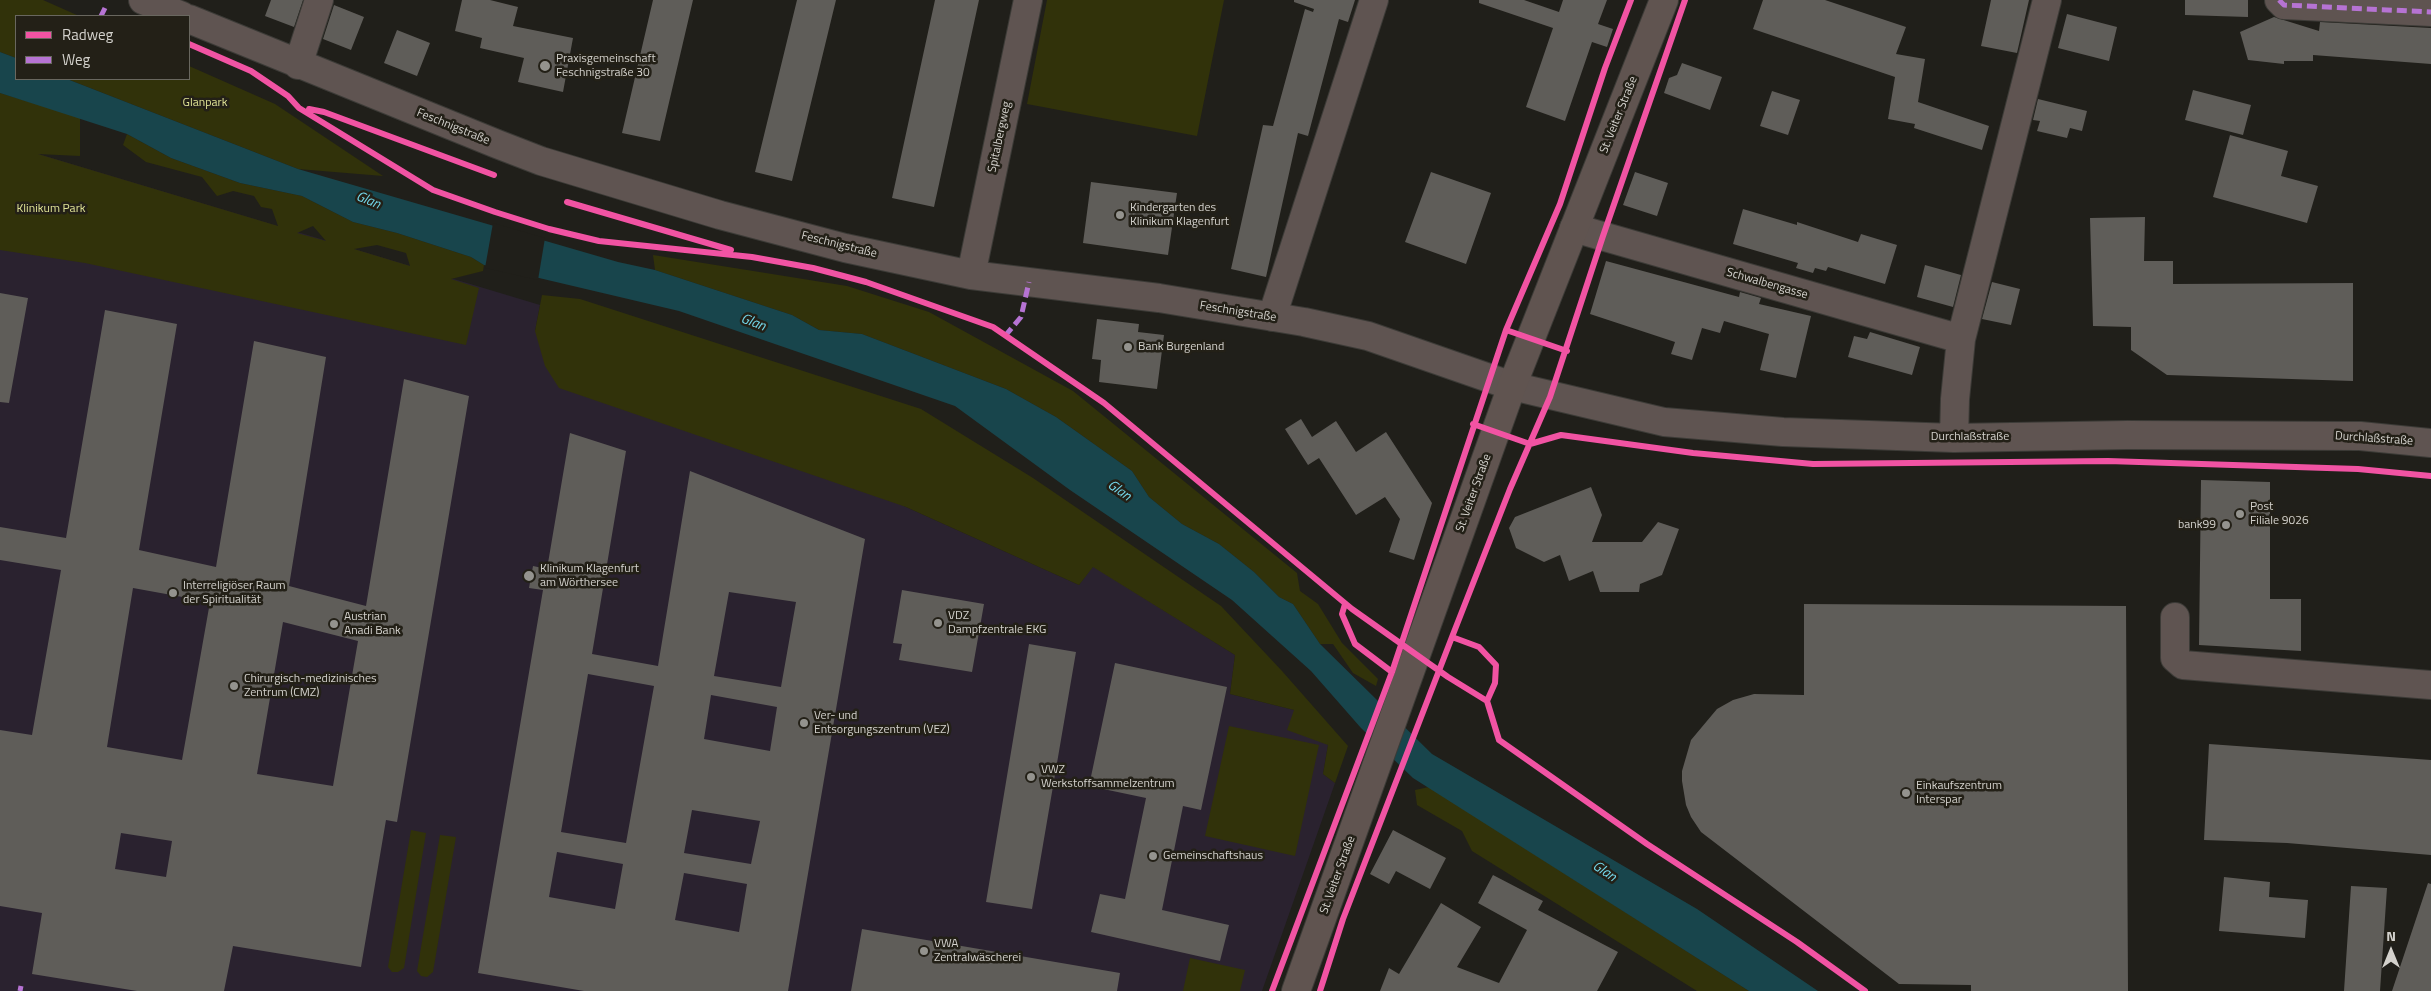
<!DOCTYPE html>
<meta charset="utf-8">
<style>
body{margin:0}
#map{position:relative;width:2431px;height:991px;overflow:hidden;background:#201f1a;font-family:"Titillium Web",sans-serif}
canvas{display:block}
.legend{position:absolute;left:15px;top:15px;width:175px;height:65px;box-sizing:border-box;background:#232017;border:1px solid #69675f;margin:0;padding:6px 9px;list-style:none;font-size:15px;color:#d3d1cc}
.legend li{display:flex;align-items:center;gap:10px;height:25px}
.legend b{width:25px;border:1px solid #69675f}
.north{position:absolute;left:2366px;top:926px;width:50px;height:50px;-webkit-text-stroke:4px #232017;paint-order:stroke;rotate:0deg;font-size:14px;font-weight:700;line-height:20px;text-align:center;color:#d3d1cc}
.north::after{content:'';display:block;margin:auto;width:18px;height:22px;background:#d3d1cc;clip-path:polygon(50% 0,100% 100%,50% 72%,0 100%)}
</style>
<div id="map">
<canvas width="2431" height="991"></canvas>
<ul class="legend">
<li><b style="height:6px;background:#f153a3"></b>Radweg</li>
<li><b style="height:6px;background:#b673d3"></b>Weg</li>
</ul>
<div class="north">N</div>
</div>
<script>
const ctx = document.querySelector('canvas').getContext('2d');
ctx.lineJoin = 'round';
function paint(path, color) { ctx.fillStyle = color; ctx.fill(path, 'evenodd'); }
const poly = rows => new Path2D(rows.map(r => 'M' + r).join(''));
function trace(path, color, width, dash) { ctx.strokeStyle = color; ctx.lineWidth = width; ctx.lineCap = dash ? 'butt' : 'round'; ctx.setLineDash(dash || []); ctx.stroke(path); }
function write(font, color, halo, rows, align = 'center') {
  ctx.font = font + ' "Titillium Web",sans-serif'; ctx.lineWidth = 5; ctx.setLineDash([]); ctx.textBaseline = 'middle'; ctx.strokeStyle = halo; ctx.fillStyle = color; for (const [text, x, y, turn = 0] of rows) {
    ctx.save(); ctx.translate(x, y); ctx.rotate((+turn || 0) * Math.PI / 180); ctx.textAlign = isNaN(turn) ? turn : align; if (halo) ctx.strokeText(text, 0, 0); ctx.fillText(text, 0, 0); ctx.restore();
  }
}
const medical = poly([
 [35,153,540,305,535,331,906,507,1079,585,1093,566,1235,655,1230,694,1294,710,1328,745,1323,774,1335,783,1262,991,0,991,0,154]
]);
const green = poly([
 [0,0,43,0,79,16,16,16,16,58,0,52],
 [1047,0,1224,0,1197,136,1027,104],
 [189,66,275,104,383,176,298,169,67,79,189,79],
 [0,93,80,117,80,156,38,154,278,226,272,209,261,207,254,196,233,191,217,196,202,177,146,162,123,145,127,134,171,158,240,183,302,196,353,222,397,233,471,257,484,265,483,271,451,279,479,288,466,345,85,263,0,250],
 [313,226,326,241,297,233],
 [377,245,406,253,410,266,354,249],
 [653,255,847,286,929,312,1073,391,1297,573,1300,591,1318,604,1342,643,1378,679,1376,686,1353,673,1333,644,1320,644,1293,604,1279,597,1254,572,1219,544,1182,524,1149,497,1132,471,1056,417,1006,389,862,334,819,330,792,315,655,270],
 [542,295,580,299,921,409,1033,478,1221,606,1282,671,1348,746,1335,783,1323,774,1328,745,1287,730,1294,710,1230,694,1235,655,1093,567,1079,585,906,507,559,388,545,366,535,331],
 [1229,726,1319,745,1295,856,1205,836],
 [1429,787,1749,991,1697,991,1472,851,1462,831,1417,805,1415,790],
 [411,830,426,833,404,968,398,972,392,972,388,967],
 [440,835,456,837,433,972,427,977,421,976,417,971],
 [1190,958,1245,970,1240,991,1183,991]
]);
const water = poly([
 [0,52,16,58,16,79,67,79,298,169,618,262,655,270,792,315,819,330,862,334,1006,389,1056,417,1132,471,1149,497,1182,524,1219,544,1254,572,1279,597,1293,604,1320,644,1432,754,1697,909,1818,991,1749,991,1413,778,1361,728,1311,671,1232,600,1070,490,955,406,679,311,484,265,471,257,397,233,353,222,302,196,240,183,171,158,127,134,0,93]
]);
const pier = poly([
 [493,223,545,238,538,280,485,268]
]);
const building = poly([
 [271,0,303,0,294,27,265,16],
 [462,0,490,0,518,7,513,26,573,38,563,92,518,82,524,58,480,48,482,38,455,31],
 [653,0,693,0,660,141,622,133],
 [797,0,836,0,792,181,755,172],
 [935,0,979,0,934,207,892,198],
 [1294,0,1355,0,1348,22,1339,19,1308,136,1298,133,1266,277,1231,269,1263,125,1273,126,1305,9,1313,12,1314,9,1294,2],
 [1479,0,1524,0,1559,12,1563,0,1607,0,1598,24,1613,29,1607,47,1592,42,1565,121,1526,107,1553,28,1479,3],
 [1763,0,1825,0,1906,27,1896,54,1925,59,1918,102,1989,126,1982,150,1914,128,1915,124,1888,119,1895,77,1753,29],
 [1991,0,2029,0,2017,53,1981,46],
 [2185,0,2248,0,2248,17,2185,15],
 [334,5,364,17,351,50,323,39],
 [2067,14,2117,27,2109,61,2058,48],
 [2274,17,2319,31,2320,22,2431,28,2431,64,2313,55,2313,61,2284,61,2284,64,2248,60,2240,32],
 [397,30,430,43,417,76,384,63],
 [1682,63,1722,77,1710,110,1664,93,1669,78,1677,75],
 [2193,90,2251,105,2243,135,2185,120],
 [1772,91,1800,100,1788,135,1760,126],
 [2038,99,2087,111,2082,131,2070,128,2067,138,2037,131,2040,121,2033,120],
 [2230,135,2288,151,2281,176,2318,186,2307,223,2213,197],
 [1431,172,1491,193,1466,264,1405,242],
 [1635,172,1668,183,1657,216,1623,205],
 [1091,182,1177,193,1168,255,1083,243],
 [1743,209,1797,225,1797,222,1858,242,1861,234,1897,245,1885,284,1828,267,1826,271,1815,268,1813,273,1796,268,1798,263,1733,244],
 [2145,217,2144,261,2173,261,2173,284,2353,283,2353,381,2167,375,2131,350,2131,327,2093,326,2090,218],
 [1606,261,1739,297,1740,292,1761,298,1759,304,1811,316,1796,378,1760,370,1769,334,1724,321,1720,333,1702,328,1692,360,1671,354,1675,342,1590,314],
 [1925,265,1961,275,1953,307,1917,297],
 [1992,282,2020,289,2011,325,1982,319],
 [0,293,28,298,9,403,0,402],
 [105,310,177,324,139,550,216,567,254,341,326,357,289,586,366,606,404,379,469,396,397,822,386,820,361,967,233,946,224,991,137,991,32,974,42,913,0,906,0,730,32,735,61,570,0,560,0,527,66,538],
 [133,588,210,602,182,760,107,747],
 [283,622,358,641,333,786,257,774],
 [121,833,172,841,166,877,115,869],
 [1097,319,1139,324,1138,332,1164,335,1157,389,1099,382,1101,360,1092,359],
 [1870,332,1920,347,1912,375,1848,357,1854,336,1867,339],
 [1301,419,1312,437,1336,421,1356,452,1386,432,1432,503,1414,560,1389,552,1400,519,1385,497,1356,515,1319,458,1308,465,1285,429],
 [570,433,626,451,592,654,658,666,690,471,865,539,788,991,584,991,478,973,543,590,529,588,533,566,547,569],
 [729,592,796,602,781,687,714,676],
 [588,674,654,686,626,843,561,832],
 [711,695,777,707,770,751,704,739],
 [692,810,760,821,751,864,684,853],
 [557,852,623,864,615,909,549,897],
 [684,873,747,884,739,932,675,920],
 [2201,480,2270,482,2270,599,2301,599,2301,651,2199,645],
 [1591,487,1602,515,1592,542,1642,542,1658,522,1679,529,1662,575,1640,584,1639,592,1600,592,1593,571,1569,581,1560,555,1544,562,1516,548,1509,528,1515,517],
 [902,590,984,604,972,672,899,660,902,644,893,643],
 [1804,604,2126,606,2128,991,1971,991,1971,985,1899,984,1701,832,1691,817,1686,805,1682,781,1682,771,1691,740,1717,709,1733,700,1754,694,1804,695],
 [1029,644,1076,652,1032,909,986,902],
 [1115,663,1227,687,1201,810,1183,806,1162,910,1229,925,1220,961,1091,932,1100,894,1125,899,1146,798,1089,786],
 [2209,744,2431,760,2431,855,2287,843,2204,840],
 [1393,830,1446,858,1430,889,1396,871,1389,884,1370,874],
 [1493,875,1543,901,1538,910,1618,952,1597,991,1380,991,1389,968,1399,974,1441,903,1481,927,1457,967,1499,983,1527,930,1478,903],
 [2224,877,2270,882,2269,897,2308,900,2305,938,2219,931],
 [2428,883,2431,884,2431,991,2392,991],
 [2351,886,2387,888,2380,991,2344,991],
 [862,929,1120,973,1117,991,851,991]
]);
const minor = poly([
 [143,0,182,16],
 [2279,0,2284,5,2431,12],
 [189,19,497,144,541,161,720,215,845,248,971,275,1159,298,1304,322,1368,336,1512,386,1664,422,1783,432,1954,438,2127,435,2360,436,2431,443],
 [298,65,319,0],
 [1574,228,1961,339],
 [971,275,1028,0],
 [1272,317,1374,0],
 [1954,438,1955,399,1961,339,2047,0],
 [2175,617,2175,658,2183,665,2431,685]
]);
const major = poly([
 [1296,991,1512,386,1664,0]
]);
const quiet = poly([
 [2279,0,2284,5,2431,12],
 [101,16,105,8],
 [1005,336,1021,317,1029,282],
 [20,991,21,986]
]);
const cycleway = poly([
 [189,44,251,71,288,96,299,108,433,190,495,212,549,229,599,241,752,257,813,268,866,282,993,327,1104,403,1352,609,1448,677,1487,701,1499,740,1647,844,1797,942,1865,991],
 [309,109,324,112,494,175],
 [567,202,731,250],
 [1506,330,1567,351],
 [1473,424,1530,444,1561,435,1693,453,1813,464,2108,461,2358,469,2431,476],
 [1345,604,1342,614,1355,644,1392,672],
 [1452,637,1479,647,1496,665,1495,683,1487,701],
 [1272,991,1392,672,1506,330,1560,204,1605,68,1631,0],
 [1320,991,1343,919,1452,637,1510,489,1550,397,1603,236,1685,0]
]);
const markers = [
 [545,66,6,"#94938e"],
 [1120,215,5,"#94938e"],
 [1128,347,5,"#94938e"],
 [2240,514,5,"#94938e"],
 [2226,525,5,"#94938e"],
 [529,576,6,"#94938e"],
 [173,593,5,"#94938e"],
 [938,623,5,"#94938e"],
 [334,624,5,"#94938e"],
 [234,686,5,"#94938e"],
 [804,723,5,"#94938e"],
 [1031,777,5,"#94938e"],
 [1906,793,5,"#94938e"],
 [1153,856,5,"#94938e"],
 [924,951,5,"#94938e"]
];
const poiNames = [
 ["Praxisgemeinschaft",556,59],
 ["Feschnigstraße 30",556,73],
 ["Kindergarten des",1130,208],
 ["Klinikum Klagenfurt",1130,222],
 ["Bank Burgenland",1138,347],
 ["Post",2250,507],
 ["Filiale 9026",2250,521],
 ["bank99",2216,525,"right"],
 ["Klinikum Klagenfurt",540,569],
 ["am Wörthersee",540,583],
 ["Interreligiöser Raum",183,586],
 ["der Spiritualität",183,600],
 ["VDZ",948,616],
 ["Dampfzentrale EKG",948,630],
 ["Austrian",344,617],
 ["Anadi Bank",344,631],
 ["Chirurgisch-medizinisches",244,679],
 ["Zentrum (CMZ)",244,693],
 ["Ver- und",814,716],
 ["Entsorgungszentrum (VEZ)",814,730],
 ["VWZ",1041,770],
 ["Werkstoffsammelzentrum",1041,784],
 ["Einkaufszentrum",1916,786],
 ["Interspar",1916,800],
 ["Gemeinschaftshaus",1163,856],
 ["VWA",934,944],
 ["Zentralwäscherei",934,958]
];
const parkNames = [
 ["Glanpark",205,103],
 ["Klinikum Park",51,209]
];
const streetNames = [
 ["St. Veiter Straße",1619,115,-68],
 ["Feschnigstraße",453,127,22],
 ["Spitalbergweg",1000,137,-78],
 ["Feschnigstraße",839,245,14],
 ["Schwalbengasse",1767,284,16],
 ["Feschnigstraße",1238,312,9],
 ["Durchlaßstraße",1970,437],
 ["Durchlaßstraße",2374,439,4],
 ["St. Veiter Straße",1474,493,-70],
 ["St. Veiter Straße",1338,875,-70]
];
const waterNames = [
 ["Glan",368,201,22],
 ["Glan",753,323,21],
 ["Glan",1119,491,35],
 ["Glan",1604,872,33]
];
paint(medical, '#2a222f');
paint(green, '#31320a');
paint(water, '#18454c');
paint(pier, '#201f1a');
paint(building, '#5f5d59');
trace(minor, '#3c3b37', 30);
trace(major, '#3c3b37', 30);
trace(minor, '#5f5451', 28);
trace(major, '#605450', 28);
trace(quiet, '#b673d3', 5, [10, 5]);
trace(cycleway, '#f153a3', 6);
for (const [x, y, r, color] of markers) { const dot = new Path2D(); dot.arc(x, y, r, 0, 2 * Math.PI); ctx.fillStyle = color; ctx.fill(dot); trace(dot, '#232017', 2); }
write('12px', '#d3d1cc', '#232017', poiNames, 'left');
write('12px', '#dee195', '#232017', parkNames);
write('12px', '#d3d1cc', '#232017', streetNames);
write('italic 14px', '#73d7ea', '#232017', waterNames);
</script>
